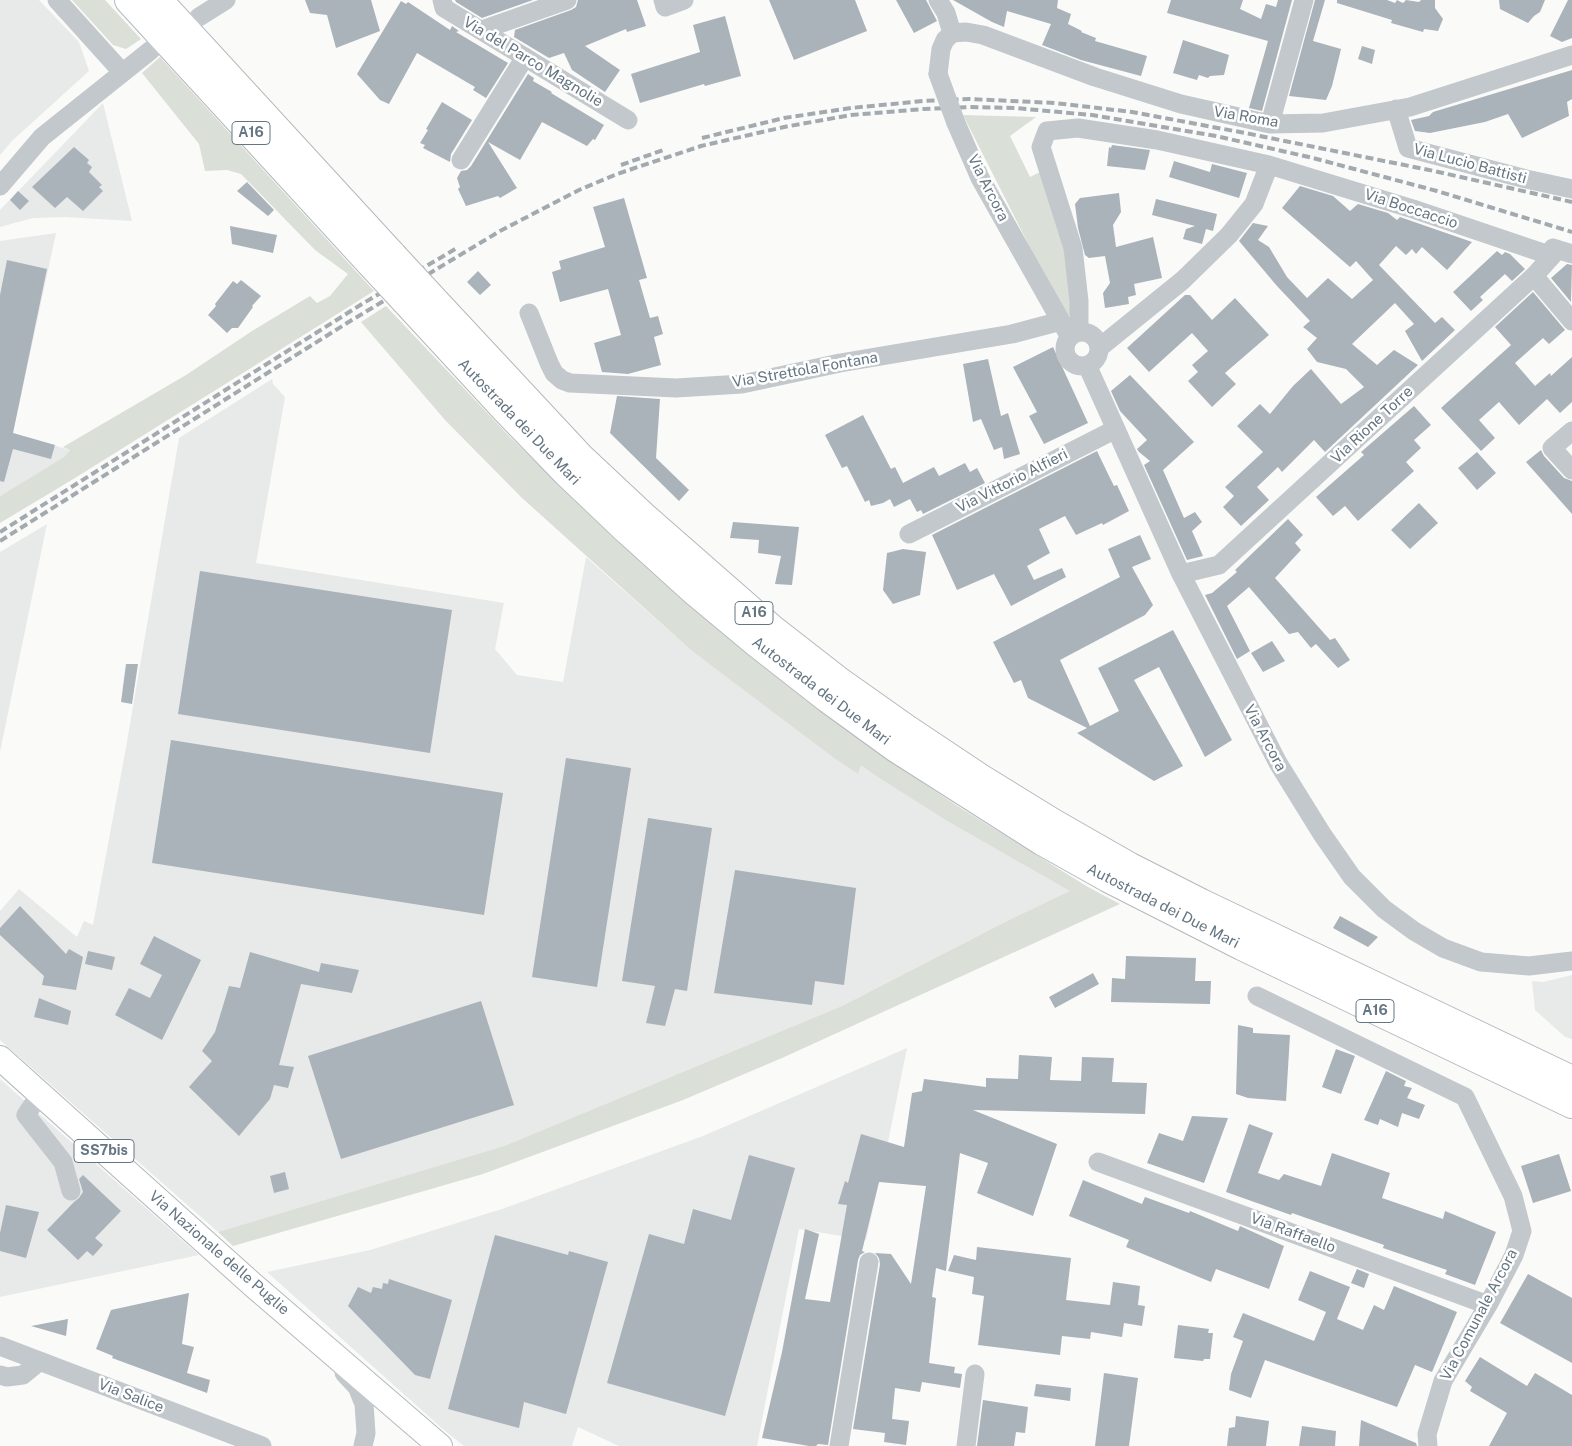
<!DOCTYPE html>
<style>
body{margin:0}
canvas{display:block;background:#fafaf8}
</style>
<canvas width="1572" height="1446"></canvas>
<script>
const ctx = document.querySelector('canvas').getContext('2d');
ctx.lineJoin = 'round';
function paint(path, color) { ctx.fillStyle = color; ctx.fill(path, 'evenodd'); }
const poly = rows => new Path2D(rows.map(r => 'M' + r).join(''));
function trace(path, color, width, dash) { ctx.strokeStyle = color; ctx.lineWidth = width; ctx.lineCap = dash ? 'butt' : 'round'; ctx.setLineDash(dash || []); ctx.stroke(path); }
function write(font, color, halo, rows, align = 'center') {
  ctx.font = font + ' "Public Sans",sans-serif'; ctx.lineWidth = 5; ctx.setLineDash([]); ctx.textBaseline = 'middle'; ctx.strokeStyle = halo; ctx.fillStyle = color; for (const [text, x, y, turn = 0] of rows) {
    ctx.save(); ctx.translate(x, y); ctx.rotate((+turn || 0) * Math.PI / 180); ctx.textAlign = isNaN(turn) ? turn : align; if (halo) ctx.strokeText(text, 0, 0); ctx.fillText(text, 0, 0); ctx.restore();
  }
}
const built = poly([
 [0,0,39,0,79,42,89,71,13,140,0,155],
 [103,103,132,221,65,217,33,218,0,227,0,210],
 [56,233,13,433,70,450,64,457,0,496,0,241],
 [272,379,273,384,285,397,256,563,504,603,495,649,517,675,563,682,586,557,692,651,858,774,861,764,876,776,947,821,1071,891,1005,922,842,1006,504,1146,218,1232,0,1040,0,911,19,889,77,937,84,921,93,925,125,753,179,438],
 [47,524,0,752,0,552],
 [1572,975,1572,1039,1565,1037,1535,1010,1532,981,1543,982],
 [907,1048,888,1142,866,1240,799,1229,757,1446,619,1446,578,1427,572,1446,464,1446,445,1431,267,1272,370,1250,502,1209,703,1136],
 [0,1079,199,1255,0,1297]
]);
const green = poly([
 [72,0,105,0,141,39,126,49,113,45],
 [160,57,374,291,75,478,0,523,0,496,64,457,70,450,63,447,186,375,252,331,310,296,317,303,330,296,348,274,315,250,241,174,227,170,205,171,199,144,142,73],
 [963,115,1036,117,1010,136,1030,177,1044,170,1071,267,1070,315,1067,316,1047,281],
 [386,306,510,437,618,542,682,600,748,655,817,709,887,759,959,807,1088,887,1120,904,782,1058,683,1100,483,1174,233,1246,218,1232,504,1146,842,1006,1005,922,1070,891,947,821,876,776,861,765,858,774,833,757,692,651,521,497,445,420,361,322]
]);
const building = poly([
 [305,0,371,0,380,31,336,48,327,15,310,13],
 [455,0,533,0,482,18,456,2],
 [578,0,637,0,646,26,627,32,626,29,585,46,620,70,605,92,572,70,564,53,549,58,514,37,515,30,571,10,576,7],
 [769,0,855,0,867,31,794,60],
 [896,0,926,0,937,21,914,33],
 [953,0,1058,0,1057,8,1071,14,1068,24,1082,31,1081,32,1096,38,1095,41,1147,56,1141,76,1081,60,1042,45,1051,24,1007,11,1004,27,992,22],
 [1171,0,1243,0,1240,9,1261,19,1266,4,1276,7,1278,0,1292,0,1262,111,1249,108,1268,41,1167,13],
 [1315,0,1325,0,1313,41,1341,49,1332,86,1326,100,1289,96],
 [1337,0,1387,0,1395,3,1397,0,1403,3,1406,0,1419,2,1421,0,1435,0,1435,8,1443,19,1438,31,1424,29,1423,32,1391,23,1392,20,1337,3],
 [1499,0,1545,0,1540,12,1534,16,1528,23,1500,9],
 [1568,0,1572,0,1572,38,1562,42,1550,36],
 [401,1,406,4,408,2,450,30,452,26,459,31,456,32,508,63,486,98,473,90,475,87,417,53,389,104,380,100,357,74],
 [725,16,741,76,705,86,704,84,640,103,631,74,700,52,693,25],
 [1183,40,1229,55,1224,75,1210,76,1208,78,1199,75,1197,80,1173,73],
 [1362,46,1375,50,1372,64,1358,59],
 [1572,70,1572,99,1567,102,1569,116,1522,138,1508,114,1485,122,1430,133,1415,131,1411,120,1429,116,1433,112],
 [528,74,534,78,533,81,552,92,551,93,604,125,595,140,593,139,587,146,542,122,520,160,488,142,517,188,500,198,498,196,466,206,458,189,460,187,457,178,461,171,467,170,471,166],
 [442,102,472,120,451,154,450,162,423,148,425,145,420,143,428,130,426,129],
 [1112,145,1150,150,1145,170,1107,166,1109,147,1111,148],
 [74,147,89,160,87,163,92,167,89,172,102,185,99,187,103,191,83,211,67,197,55,208,32,187],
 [1174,161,1210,172,1212,164,1247,173,1239,198,1169,177],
 [247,182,274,210,268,216,237,191],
 [1300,186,1333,196,1350,211,1358,204,1388,213,1397,220,1400,217,1472,242,1447,270,1422,247,1416,254,1412,249,1406,255,1396,246,1379,265,1435,323,1442,317,1455,330,1422,361,1405,331,1414,324,1395,303,1352,344,1377,365,1394,350,1418,365,1325,452,1314,440,1282,472,1278,467,1257,487,1269,500,1241,526,1223,507,1234,496,1225,487,1263,452,1237,426,1260,404,1270,414,1293,386,1311,369,1341,404,1364,387,1346,369,1317,362,1307,349,1317,338,1303,327,1310,321,1277,286,1239,241,1253,223,1268,226,1258,240,1269,247,1287,277,1307,298,1328,278,1352,299,1373,280,1356,261,1350,267,1282,208],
 [18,191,29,201,20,210,10,200],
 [1119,193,1121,212,1113,225,1116,247,1153,237,1162,278,1134,284,1136,295,1128,297,1129,304,1105,308,1103,293,1110,283,1105,256,1089,258,1085,255,1078,228,1075,204,1080,198],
 [624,198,647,278,639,280,650,318,658,316,663,334,654,337,661,365,628,374,602,372,594,343,621,335,608,289,560,302,552,272,561,269,559,261,605,247,593,207],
 [1156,199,1217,214,1213,231,1206,229,1202,244,1183,239,1186,229,1195,226,1152,215],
 [230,226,277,235,273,253,232,244],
 [1497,251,1502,255,1505,252,1510,254,1525,269,1512,281,1505,274,1480,297,1483,300,1471,311,1453,292],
 [7,260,47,269,13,433,55,445,51,459,13,449,4,482,0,481,0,295],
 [1567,264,1572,265,1571,302,1551,278],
 [478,271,491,285,480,295,467,282],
 [241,280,261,296,252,306,253,307,238,328,232,328,227,333,208,315,216,306,215,304,233,281,237,284],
 [1533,292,1565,330,1549,344,1543,338,1515,363,1535,386,1550,373,1551,376,1572,357,1572,402,1560,413,1547,399,1519,425,1499,402,1479,420,1495,438,1481,451,1441,408,1511,345,1495,327],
 [1185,295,1190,295,1212,320,1235,298,1269,335,1225,373,1236,384,1212,407,1188,381,1198,372,1192,365,1208,351,1192,333,1149,372,1127,348],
 [1053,347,1088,423,1044,444,1029,416,1037,412,1013,367],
 [988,359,1001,416,1008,413,1020,454,1004,459,1002,447,994,450,981,419,973,422,963,364],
 [1130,375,1194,442,1163,470,1184,518,1195,512,1202,522,1192,531,1203,556,1187,560,1144,465,1150,461,1139,452,1137,449,1147,440,1120,411,1111,391],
 [617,396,660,399,656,458,689,490,679,501,610,433],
 [1414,406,1431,425,1414,440,1421,448,1406,462,1414,471,1358,521,1345,506,1333,516,1316,497,1364,455,1361,452],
 [863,415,891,469,895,467,903,483,934,467,939,476,965,463,970,472,977,468,985,483,923,514,921,510,917,512,910,499,894,507,890,499,883,503,871,506,869,500,865,502,847,466,842,468,825,435],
 [1541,450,1544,456,1564,478,1572,481,1572,514,1526,462],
 [1097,451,1109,476,1114,486,1117,485,1129,511,1103,525,1102,523,1076,535,1065,516,1039,529,1050,553,1027,566,1034,580,1062,568,1066,577,1011,606,994,574,957,590,932,535],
 [1477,452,1496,473,1477,490,1458,468],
 [1419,503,1438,523,1410,549,1391,530],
 [1288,519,1303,535,1295,543,1301,550,1275,578,1330,640,1335,638,1350,660,1338,668,1316,644,1311,648,1298,632,1289,634,1249,587,1227,606,1250,651,1237,659,1205,595,1212,593,1237,572,1235,570],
 [733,522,799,527,792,585,775,584,781,556,758,553,759,540,730,538],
 [1140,535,1151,559,1132,567,1153,605,1145,615,1060,660,1090,726,1119,711,1098,668,1173,630,1232,740,1205,757,1159,667,1134,680,1183,766,1154,781,1077,733,1087,728,1028,698,1021,680,1014,683,993,642,1120,577,1108,549],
 [903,549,926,552,920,595,893,604,883,590,887,553],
 [200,571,452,610,430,753,178,714],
 [1272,641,1285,661,1263,672,1251,653],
 [126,664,138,664,132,704,121,702],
 [171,740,503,793,484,915,152,863],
 [566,758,631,768,597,987,532,977],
 [648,818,712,828,687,991,675,989,665,1026,646,1023,655,986,622,981],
 [735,870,856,888,844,985,815,981,812,1005,714,993],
 [20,906,66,954,69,949,83,957,76,990,42,985,44,976,0,935,0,928],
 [1340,916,1378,937,1368,947,1333,928],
 [154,936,201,960,162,1040,115,1015,129,988,150,998,162,975,140,964],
 [88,951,115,957,112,970,85,964],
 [250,952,319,972,321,963,359,970,352,993,301,984,279,1065,294,1067,288,1088,274,1085,270,1099,239,1136,189,1087,212,1061,202,1051,215,1032,229,986,240,988],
 [1126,956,1196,958,1195,981,1211,981,1210,1004,1111,1002,1112,978,1125,979],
 [1093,973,1099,984,1055,1008,1049,997],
 [39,998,71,1011,68,1025,34,1017],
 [481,1001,514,1105,341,1159,308,1056],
 [1238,1025,1253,1028,1253,1033,1290,1035,1286,1101,1248,1098,1236,1094],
 [1336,1049,1355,1056,1341,1094,1322,1087],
 [1019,1055,1052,1057,1050,1080,1081,1081,1082,1057,1114,1058,1112,1082,1147,1083,1145,1114,973,1110,1057,1144,1033,1216,977,1193,988,1163,960,1153,946,1271,936,1268,932,1297,936,1298,929,1363,955,1367,954,1373,962,1374,960,1388,922,1382,920,1392,895,1388,892,1419,909,1421,906,1445,884,1442,885,1433,853,1429,880,1264,879,1258,875,1253,891,1254,911,1284,926,1186,879,1182,862,1251,865,1252,860,1255,858,1260,828,1445,818,1444,816,1446,809,1446,762,1438,782,1352,805,1229,819,1234,805,1299,830,1302,847,1205,838,1204,845,1181,848,1183,861,1134,904,1147,912,1093,922,1091,924,1079,986,1087,986,1078,1018,1079],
 [1386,1071,1406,1081,1404,1086,1412,1088,1407,1098,1425,1105,1419,1119,1402,1113,1398,1127,1380,1119,1378,1125,1364,1120],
 [1192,1116,1228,1118,1204,1183,1147,1163,1159,1133,1183,1141],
 [1249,1124,1273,1133,1258,1173,1279,1180,1284,1174,1321,1186,1332,1153,1390,1173,1382,1198,1443,1219,1445,1211,1496,1232,1475,1285,1445,1274,1447,1270,1383,1248,1384,1245,1292,1213,1291,1215,1226,1192],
 [1559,1154,1571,1191,1533,1203,1521,1166],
 [749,1155,795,1168,725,1416,607,1383,649,1234,684,1244,693,1209,731,1220],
 [285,1172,289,1189,274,1193,270,1176],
 [83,1175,121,1211,95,1238,103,1245,93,1256,87,1251,78,1260,47,1230,74,1202,79,1198,83,1192,79,1179],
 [1083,1180,1142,1204,1145,1197,1189,1213,1190,1211,1238,1231,1240,1226,1284,1246,1269,1289,1216,1269,1211,1282,1126,1247,1129,1240,1069,1216],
 [6,1205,39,1212,26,1258,0,1251,0,1233],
 [495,1235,568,1255,569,1251,608,1262,566,1414,524,1402,519,1428,448,1409],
 [977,1247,1071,1258,1066,1300,1110,1305,1113,1282,1140,1286,1138,1305,1145,1306,1142,1326,1124,1323,1122,1337,1091,1332,1090,1339,1062,1336,1060,1355,978,1345,984,1296,972,1294,974,1277,948,1271,954,1255,976,1260],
 [1357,1269,1369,1274,1364,1288,1351,1283],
 [1310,1271,1350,1287,1337,1319,1363,1330,1374,1305,1384,1310,1394,1286,1457,1312,1432,1372,1415,1365,1397,1407,1265,1360,1251,1398,1229,1390,1231,1374,1243,1341,1233,1337,1243,1313,1314,1341,1326,1312,1298,1300],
 [1528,1274,1572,1298,1572,1363,1500,1323],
 [389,1279,452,1300,430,1379,415,1375,348,1306,358,1287,371,1293,373,1287,382,1289,383,1283,388,1284],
 [189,1293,182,1344,194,1347,187,1373,210,1380,207,1393,112,1358,113,1356,96,1349,111,1310],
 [68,1319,66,1336,31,1326],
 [1178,1325,1209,1329,1208,1333,1213,1333,1210,1359,1204,1359,1203,1361,1174,1358],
 [1480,1357,1527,1386,1535,1373,1572,1395,1572,1446,1489,1446,1507,1413,1470,1391,1472,1387,1465,1381],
 [1104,1373,1138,1378,1129,1446,1095,1446],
 [1036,1384,1071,1388,1070,1401,1034,1396],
 [983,1400,1028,1407,1025,1433,1016,1432,1014,1446,977,1446],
 [1236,1416,1269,1421,1266,1446,1227,1446,1229,1428,1235,1427],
 [1361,1420,1416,1443,1417,1446,1359,1446],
 [1302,1426,1336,1431,1335,1446,1299,1446]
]);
const minor = poly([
 [57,0,122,72],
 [442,0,444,8,628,120],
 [663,0,665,7,684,0],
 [938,0,946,13,952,33],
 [199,17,226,0],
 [482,30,567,0],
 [952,33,966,32,983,35,1095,77,1181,104,1270,124,1323,123,1410,107,1572,55],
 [938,74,941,49,945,40,952,33],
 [1396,109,1408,148,1526,179,1572,189],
 [956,123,980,178,1067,332],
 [1270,124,1304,0],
 [461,160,525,57],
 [0,186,42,137,151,50],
 [1552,256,1553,248,1572,254],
 [1534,276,1572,321],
 [529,313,549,363,554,373,562,380,570,383,676,388,742,384,840,363,1012,334,1061,321],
 '1065 349a17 17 0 1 1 34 0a17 17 0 1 1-34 0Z',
 [1079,332,1079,301,1073,248,1041,147,1047,131,1078,128,1157,140,1269,165,1413,209,1552,256],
 [1099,348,1183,280,1229,235,1254,204,1269,165],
 [1087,365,1181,574,1278,763,1322,834,1352,877,1384,909,1414,931,1443,948,1481,962,1529,966,1572,961],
 [1572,431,1552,448,1572,470],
 [909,534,1116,429],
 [1181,574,1219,565,1534,276,1552,256],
 [1257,996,1465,1097,1513,1196,1522,1231,1514,1255,1488,1305,1443,1381,1427,1434,1428,1446],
 [40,1094,26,1115,63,1162,71,1191],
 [1098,1162,1488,1305],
 [0,1346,262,1446],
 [344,1373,357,1387,364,1404,366,1433,363,1446],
 [0,1375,7,1377,23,1375,40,1361],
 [839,1446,869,1262],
 [966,1446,975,1374]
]);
const major = poly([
 [0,1058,253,1285,440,1446]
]);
const highway = poly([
 [129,0,373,266],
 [158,0,393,256],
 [430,296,581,458,643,516,772,629,840,682,908,730,980,778,1053,823,1130,867,1201,903,1572,1080],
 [412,308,506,410,566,472,628,531,692,589,758,644,827,698,896,748,1042,841,1108,878,1242,946,1572,1104]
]);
const rail = poly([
 [702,138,784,118,851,108,923,101,969,99,1055,103,1132,112,1245,133,1434,171,1572,202],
 [621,165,666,149],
 [0,532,362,304,457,248],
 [0,541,347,323,500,231,579,190,617,174,701,146,784,127,851,115,924,109,970,107,1015,108,1092,115,1216,136,1313,158,1437,191,1572,232]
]);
const minorBridge = poly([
 [938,74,956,123]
]);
const highwayBridge = poly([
 [393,256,430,296],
 [373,266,412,308]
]);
const shields = [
 [251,133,38],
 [754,613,38],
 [1375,1011,38],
 [104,1151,60]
];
const shieldNames = [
 ["A16",251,133],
 ["A16",754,613],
 ["A16",1375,1011],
 ["SS7bis",104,1151]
];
const streetNames = [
 ["Via del Parco Magnolie",533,62,31],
 ["Via Roma",1246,117,10],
 ["Via Lucio Battisti",1470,164,15],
 ["Via Arcora",988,188,63],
 ["Via Boccaccio",1411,209,18],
 ["Via Strettola Fontana",805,370,-10],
 ["Autostrada dei Due Mari",519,422,46],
 ["Via Rione Torre",1372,425,-43],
 ["Via Vittorio Alfieri",1012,481,-27],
 ["Autostrada dei Due Mari",821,691,37],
 ["Via Arcora",1265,738,62],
 ["Autostrada dei Due Mari",1163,906,27],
 ["Via Raffaello",1293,1233,20],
 ["Via Nazionale delle Puglie",219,1253,41],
 ["Via Comunale Arcora",1479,1315,-62],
 ["Via Salice",131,1396,21]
];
paint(built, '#e8e9e9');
paint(green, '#dadfd7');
paint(building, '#aab3b9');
trace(major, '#b5babe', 26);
trace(highway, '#b4b9bd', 30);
trace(minor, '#c3c8cc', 19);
trace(major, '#fff', 24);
trace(highway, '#fff', 28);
trace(rail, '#a2aab0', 4, [8, 4]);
trace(highwayBridge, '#b4b9bd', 30, []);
trace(minorBridge, '#c3c8cc', 19);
trace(highwayBridge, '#fff', 28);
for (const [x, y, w] of shields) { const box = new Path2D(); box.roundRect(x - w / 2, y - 11.5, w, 23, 4); ctx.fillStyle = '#fff'; ctx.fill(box); trace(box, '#657683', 1); }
write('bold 14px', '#657683', null, shieldNames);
write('15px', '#657683', '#fff', streetNames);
</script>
